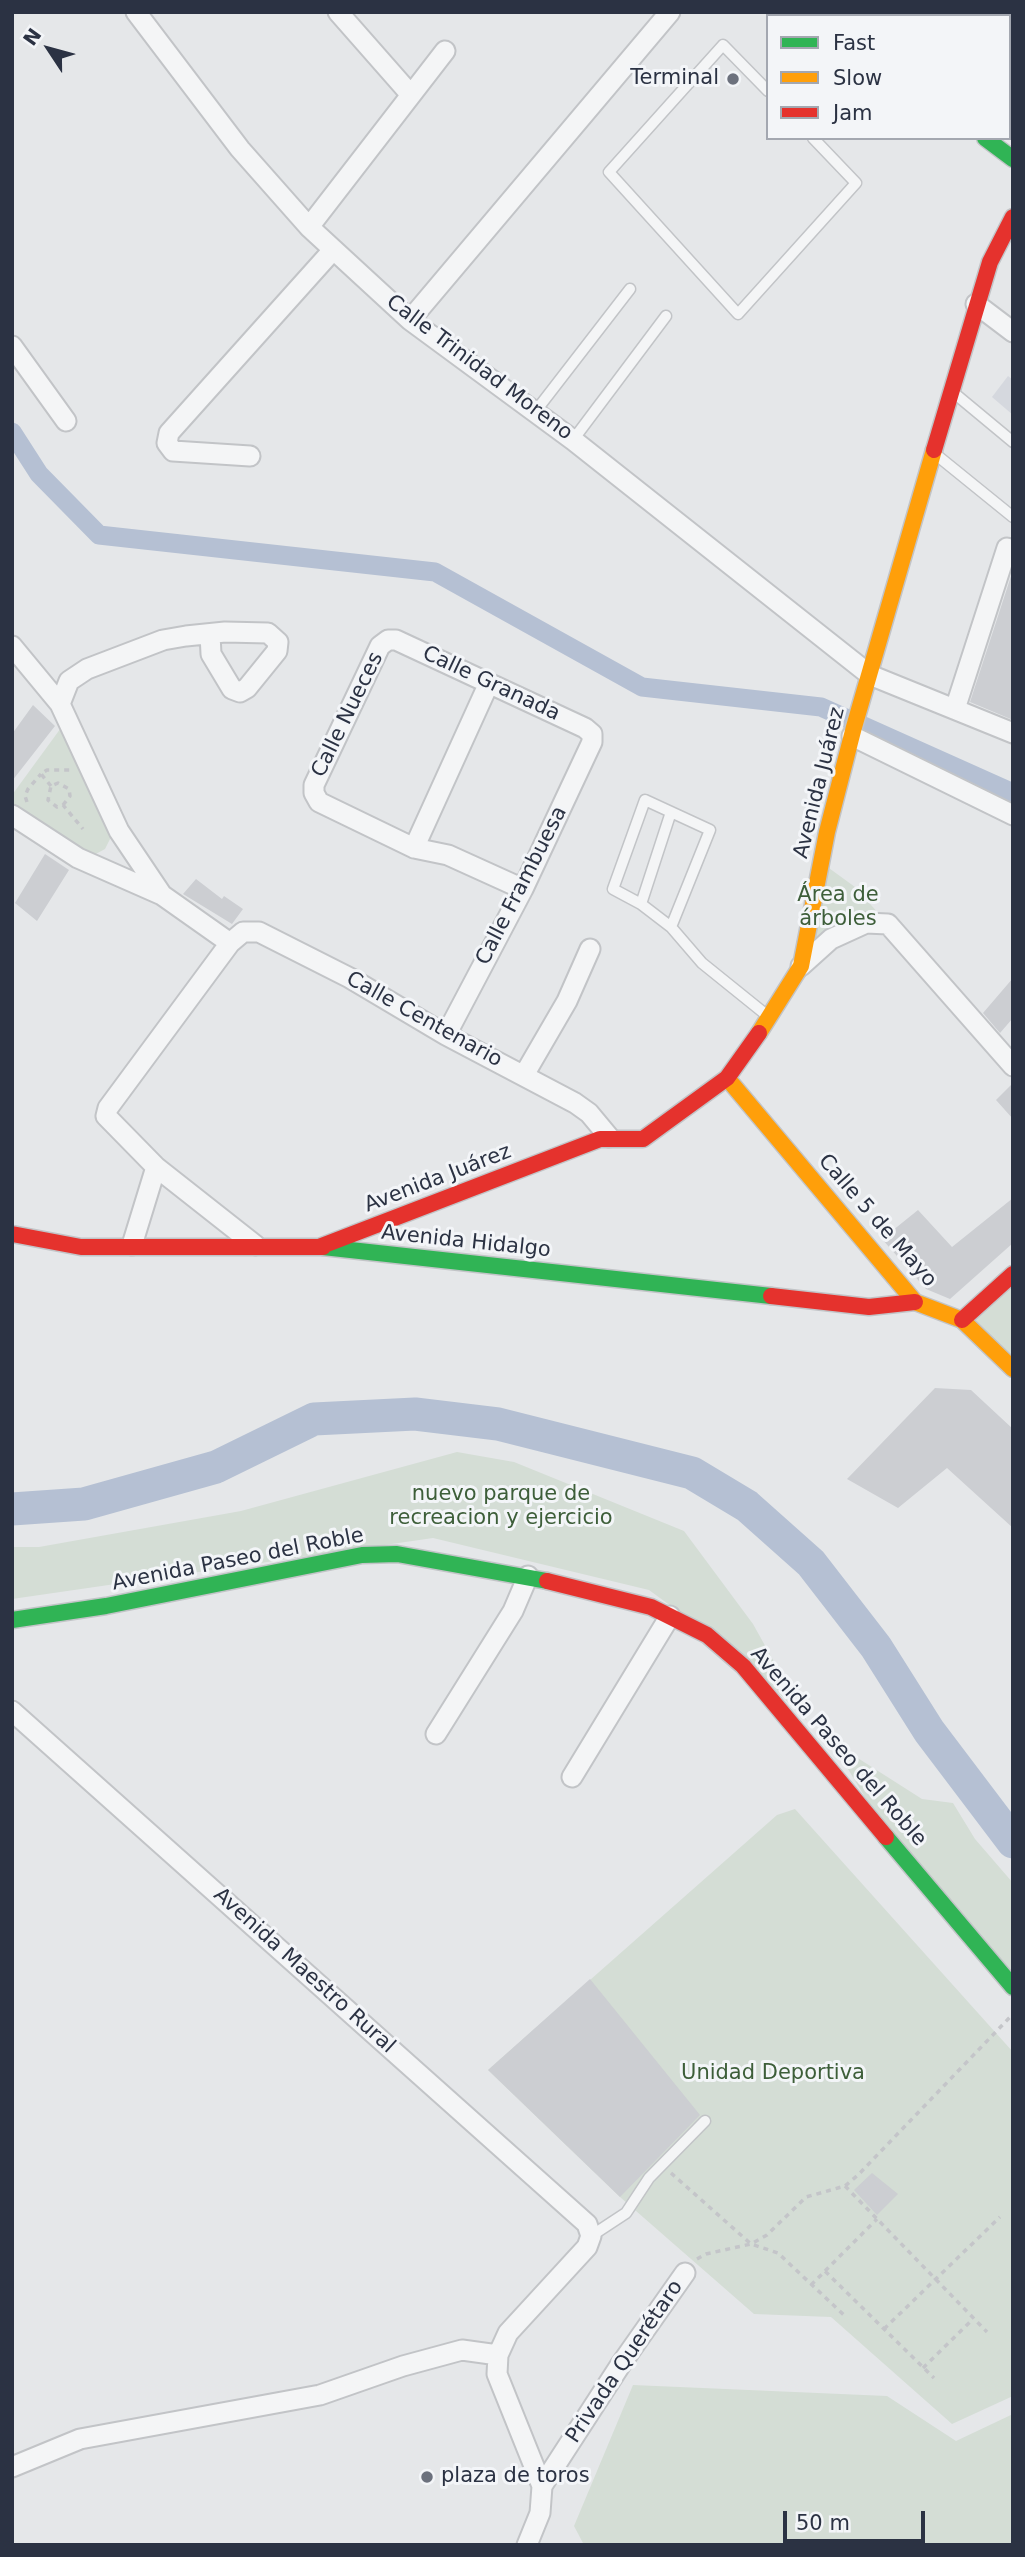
<!DOCTYPE html>
<meta charset="utf-8">
<style>
body{margin:0}
#map{position:relative;width:1025px;height:2557px;overflow:hidden;background:#e5e7e9;font-family:"DejaVu Sans",sans-serif}
canvas{display:block}
.frame{position:absolute;inset:0;border:14px solid #2b3243;pointer-events:none}
.legend{position:absolute;left:766px;top:14px;width:245px;height:126px;box-sizing:border-box;background:#f3f5f8;border:2px solid #a3a7b0;margin:0;padding:9px 12px;list-style:none;font-size:21px;color:#2b3243}
.legend li{display:flex;align-items:center;gap:14px;height:35px}
.legend b{width:35px;border:2px solid #a3a7b0}
.north{position:absolute;left:14px;top:14px;width:70px;height:70px;-webkit-text-stroke:5px #f3f5f8;paint-order:stroke;rotate:306deg;font-size:19px;font-weight:700;line-height:28px;text-align:center;color:#2b3243}
.north::after{content:'';display:block;margin:auto;width:24px;height:32px;background:#2b3243;clip-path:polygon(50% 0,100% 100%,50% 72%,0 100%)}
.scale{position:absolute;left:783px;top:2511px;width:142px;height:32px;box-sizing:border-box;border:4px solid #2b3243;border-top:0;padding-left:9px;font-size:21px;line-height:24px;white-space:nowrap;color:#2b3243;-webkit-text-stroke:5px #f3f5f8;paint-order:stroke}
</style>
<div id="map">
<canvas width="1025" height="2557"></canvas>
<div class="frame"></div>
<ul class="legend">
<li><b style="height:9px;background:#30b455"></b>Fast</li>
<li><b style="height:9px;background:#ff9f0a"></b>Slow</li>
<li><b style="height:9px;background:#e5322d"></b>Jam</li>
</ul>
<div class="north">N</div>
<div class="scale">50 m</div>
</div>
<script>
const ctx = document.querySelector('canvas').getContext('2d');
ctx.lineJoin = 'round';
function paint(path, color) { ctx.fillStyle = color; ctx.fill(path, 'evenodd'); }
const poly = rows => new Path2D(rows.map(r => 'M' + r).join(''));
function trace(path, color, width, dash) { ctx.strokeStyle = color; ctx.lineWidth = width; ctx.lineCap = dash ? 'butt' : 'round'; ctx.setLineDash(dash || []); ctx.stroke(path); }
function write(font, color, halo, rows, align = 'center') {
  ctx.font = font + ' "DejaVu Sans",sans-serif'; ctx.lineWidth = 6; ctx.setLineDash([]); ctx.textBaseline = 'middle'; ctx.strokeStyle = halo; ctx.fillStyle = color; for (const [text, x, y, turn = 0] of rows) {
    ctx.save(); ctx.translate(x, y); ctx.rotate((+turn || 0) * Math.PI / 180); ctx.textAlign = isNaN(turn) ? turn : align; if (halo) ctx.strokeText(text, 0, 0); ctx.fillText(text, 0, 0); ctx.restore();
  }
}
const built = poly([
 [1008,376,1013,380,1013,415,992,397]
]);
const green = poly([
 [66,721,112,835,105,849,92,856,12,815,12,795],
 [822,863,855,887,888,924,866,923,801,966],
 [1013,1274,1013,1369,962,1320],
 [457,1452,514,1462,684,1531,753,1624,807,1721,746,1661,649,1590,433,1538,12,1599,12,1547,39,1547,241,1511],
 [831,1741,922,1799,953,1803,975,1839,1013,1883,1013,1975,880,1822],
 [795,1809,1013,2052,1013,2396,952,2424,831,2317,754,2314,620,2197,488,2070,777,1815],
 [633,2385,887,2396,956,2441,1013,2414,1013,2545,584,2545,574,2526]
]);
const canal = poly([
 [12,432,39,474,99,535,435,572,642,687,821,707,1013,793]
]);
const river = poly([
 [12,1509,84,1504,216,1467,314,1419,415,1414,498,1424,692,1473,747,1506,811,1563,876,1647,929,1731,1013,1842]
]);
const building = poly([
 [1013,570,1013,720,970,702],
 [33,705,55,726,12,781,12,734],
 [45,854,69,870,37,921,15,903],
 [196,879,222,899,224,896,243,909,232,924,183,894],
 [1013,978,1013,1018,1000,1033,983,1013],
 [1013,1083,1013,1119,996,1100],
 [1013,1198,1013,1243,950,1299,926,1289,882,1239,918,1210,952,1247],
 [935,1388,971,1390,1013,1429,1013,1528,947,1468,898,1508,847,1479],
 [590,1979,700,2115,620,2197,488,2070],
 [872,2173,898,2194,877,2215,854,2190]
]);
const path = poly([
 [51,786,41,774,47,770,70,770],
 [27,802,25,796,28,789,41,774],
 [63,805,70,796,69,789,58,783,51,786,48,800,57,807,63,805,83,829],
 [671,2173,751,2244,778,2253,845,2316],
 [845,2186,987,2332],
 [697,2259,706,2254,751,2244,767,2235,806,2197,845,2186,858,2175,1013,2014],
 [825,2271,877,2219],
 [811,2285,825,2271,934,2378],
 [884,2329,1000,2217],
 [923,2368,973,2319]
]);
const lane = poly([
 [768,91,723,45,609,172,738,314,856,183,813,138],
 [954,393,1013,442],
 [535,412,630,289],
 [573,440,666,316],
 [934,453,1013,517],
 [641,904,613,889,645,800,671,812],
 [671,927,710,830,671,812,641,904,671,927,702,963,769,1017],
 [591,2236,626,2213,649,2178,705,2121]
]);
const street = poly([
 [136,12,240,149,309,227,410,320,573,440,870,675,1013,733],
 [338,12,411,95],
 [988,12,989,16],
 [309,227,445,51],
 [976,304,1013,332],
 [410,320,670,12],
 [12,346,66,421],
 [250,456,173,451,167,443,169,433,333,250],
 [12,646,60,704,119,831,162,895,230,943],
 [60,704,69,681,87,669,163,640,186,636,225,632,268,633,278,642,277,651,247,688,240,692,232,689,211,654,210,634],
 [955,709,1007,548],
 [852,736,1013,815],
 [12,815,78,858,162,895],
 [414,848,489,683],
 [801,966,831,939,866,923,888,924,1013,1066],
 [446,1035,523,889,592,742,592,734,585,728,396,640,388,640,380,646,314,785,314,793,319,802,414,848,448,855,523,889],
 [524,1075,567,1001,590,949],
 [132,1245,156,1167],
 [255,1245,156,1167,106,1116,108,1108,230,943,243,932,259,932,350,978,446,1035,575,1103,589,1113,609,1137],
 [12,1711,587,2224,591,2236,587,2247,508,2333,498,2355,497,2374,542,2486,540,2513,527,2545],
 [436,1734,513,1611,528,1576],
 [572,1777,670,1616],
 [12,2467,80,2439,320,2395,403,2366,462,2350,498,2355],
 [542,2486,621,2364,685,2273]
]);
const fast = poly([
 [985,138,1013,159],
 [323,1247,771,1296],
 [12,1620,106,1606,362,1555,397,1554,547,1581],
 [886,1837,1013,1987]
]);
const slow = poly([
 [816,12,819,16],
 [759,1033,801,966,827,832,854,727,934,450],
 [727,1078,915,1302,962,1320,1013,1369]
]);
const jam = poly([
 [934,450,990,262,1013,217],
 [12,1234,81,1247,323,1247],
 [319,1247,600,1139,643,1139,727,1078,759,1033],
 [771,1296,869,1307,915,1302],
 [962,1320,1013,1274],
 [547,1581,651,1607,707,1635,743,1666,886,1837]
]);
const markers = [
 [733,79,7,"#6c717d"],
 [427,2477,7,"#6c717d"]
];
const poiNames = [
 ["Terminal",719,79],
 ["plaza de toros",441,2477,"left"]
];
const streetNames = [
 ["Calle Trinidad Moreno",479,368,37],
 ["Calle Granada",491,684,25],
 ["Calle Nueces",348,715,-64],
 ["Avenida Juárez",820,783,-76],
 ["Calle Frambuesa",522,886,-63],
 ["Calle Centenario",424,1020,29],
 ["Avenida Juárez",438,1179,-21],
 ["Calle 5 de Mayo",877,1221,49],
 ["Avenida Hidalgo",466,1242,6],
 ["Avenida Paseo del Roble",238,1560,-11],
 ["Avenida Paseo del Roble",838,1747,49],
 ["Avenida Maestro Rural",304,1971,42],
 ["Privada Querétaro",625,2362,-56]
];
const parkNames = [
 ["Área de",838,896],
 ["árboles",838,920],
 ["nuevo parque de",501,1495],
 ["recreacion y ejercicio",501,1519],
 ["Unidad Deportiva",773,2074]
];
paint(built, '#d5d8de');
paint(green, '#d4ddd5');
trace(canal, '#b5c0d3', 19);
trace(river, '#b5c0d3', 33);
paint(building, '#ccced2');
trace(lane, '#c2c4c7', 13);
trace(street, '#c2c4c7', 23);
trace(fast, '#c2c4c7', 19);
trace(slow, '#c2c4c7', 19);
trace(jam, '#c2c4c7', 19);
trace(path, '#c4c5c9', 3.5, [5, 5]);
trace(lane, '#f4f5f6', 10);
trace(street, '#f4f5f6', 19);
trace(fast, '#30b455', 16);
trace(slow, '#ff9f0a', 16);
trace(jam, '#e5322d', 16);
for (const [x, y, r, color] of markers) { const dot = new Path2D(); dot.arc(x, y, r, 0, 2 * Math.PI); ctx.fillStyle = color; ctx.fill(dot); trace(dot, '#f3f5f8', 2.5); }
write('21px', '#2b3243', '#f3f5f8', poiNames, 'right');
write('21px', '#2b3243', '#f3f5f8', streetNames);
write('21px', '#3d5e39', '#f3f5f8', parkNames);
</script>
